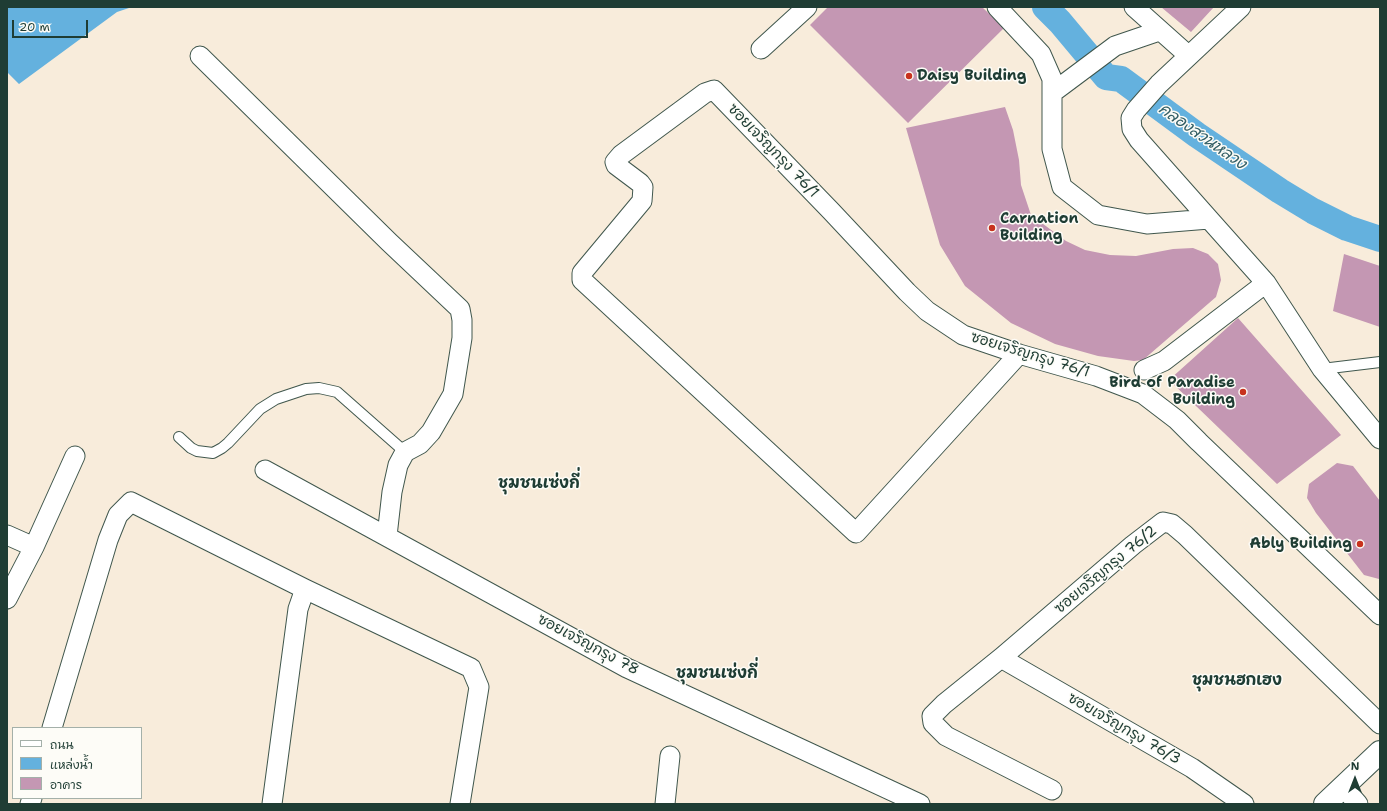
<!DOCTYPE html>
<meta charset="utf-8">
<style>
body{margin:0}
#map{position:relative;width:1387px;height:811px;overflow:hidden;background:#f8ecdb;font-family:"Shantell Sans","Playpen Sans Thai",sans-serif}
canvas{display:block}
.frame{position:absolute;inset:0;border:8px solid #1f3d34;pointer-events:none}
.legend{position:absolute;left:12px;top:727px;width:130px;height:72px;box-sizing:border-box;background:#fdfcf7;border:1px solid #a4b0a9;margin:0;padding:5px 7px;list-style:none;font-size:12px;color:#1f3d34}
.legend li{display:flex;align-items:center;gap:8px;height:20px}
.legend b{width:20px;border:1px solid #a4b0a9}
.north{position:absolute;left:1335px;top:759px;width:40px;height:40px;-webkit-text-stroke:3px #fdfcf7;paint-order:stroke;rotate:0deg;font-size:11px;font-weight:700;line-height:16px;text-align:center;color:#1f3d34}
.north::after{content:'';display:block;margin:auto;width:14px;height:18px;background:#1f3d34;clip-path:polygon(50% 0,100% 100%,50% 72%,0 100%)}
.scale{position:absolute;left:12px;top:20px;width:76px;height:18px;box-sizing:border-box;border:2px solid #1f3d34;border-top:0;padding-left:5px;font-size:12px;line-height:14px;white-space:nowrap;color:#1f3d34;-webkit-text-stroke:3px #fdfcf7;paint-order:stroke}
</style>
<div id="map">
<canvas width="1387" height="811"></canvas>
<div class="frame"></div>
<ul class="legend">
<li><b style="height:5px;background:#fff"></b>ถนน</li>
<li><b style="height:11px;background:#64b1de"></b>แหล่งน้ำ</li>
<li><b style="height:11px;background:#c497b3"></b>อาคาร</li>
</ul>
<div class="north">N</div>
<div class="scale">20 m</div>
</div>
<script>
const ctx = document.querySelector('canvas').getContext('2d');
ctx.lineJoin = 'round';
function paint(path, color) { ctx.fillStyle = color; ctx.fill(path, 'evenodd'); }
const poly = rows => new Path2D(rows.map(r => 'M' + r).join(''));
function trace(path, color, width, dash) { ctx.strokeStyle = color; ctx.lineWidth = width; ctx.lineCap = dash ? 'butt' : 'round'; ctx.setLineDash(dash || []); ctx.stroke(path); }
function write(font, color, halo, rows, align = 'center') {
  ctx.font = font + ' "Shantell Sans","Playpen Sans Thai",sans-serif'; ctx.lineWidth = 3; ctx.setLineDash([]); ctx.textBaseline = 'middle'; ctx.strokeStyle = halo; ctx.fillStyle = color; for (const [text, x, y, turn = 0] of rows) {
    ctx.save(); ctx.translate(x, y); ctx.rotate((+turn || 0) * Math.PI / 180); ctx.textAlign = isNaN(turn) ? turn : align; if (halo) ctx.strokeText(text, 0, 0); ctx.fillText(text, 0, 0); ctx.restore();
  }
}
const water = poly([
 [7,7,132,7,117,12,19,84,7,72]
]);
const canal = poly([
 [1045,7,1060,22,1106,77,1121,79,1197,135,1280,191,1313,211,1347,228,1380,239]
]);
const building = poly([
 [828,7,982,7,1004,28,908,123,810,25],
 [1161,7,1214,7,1191,32],
 [1005,107,1013,130,1019,160,1021,185,1031,215,1066,241,1085,250,1110,255,1136,256,1173,249,1193,248,1208,254,1218,264,1221,280,1216,297,1143,360,1134,361,1098,356,1055,344,1011,323,965,286,940,245,906,128],
 [1344,254,1380,266,1380,327,1333,311],
 [1238,318,1341,435,1277,484,1169,380],
 [1337,463,1353,466,1380,501,1380,578,1379,579,1364,575,1316,513,1307,498,1309,484]
]);
const lane = poly([
 [1322,369,1380,362],
 [179,437,191,448,197,451,213,453,222,448,228,443,260,409,276,399,306,389,319,388,337,392,405,452]
]);
const street = poly([
 [997,7,1041,54,1052,79,1052,149,1062,187,1098,215,1147,224,1209,219,1266,283,1322,369,1380,439],
 [1134,7,1189,56],
 [761,49,807,7],
 [200,56,389,242,460,309,462,320,462,338,453,394,431,432,420,444,405,452,398,465,392,492,387,536],
 [1052,93,1115,46,1159,31],
 [1209,219,1139,140,1132,129,1131,118,1136,110,1159,84,1241,7],
 [1019,354,856,533,582,280,582,273,642,201,643,187,640,183,616,165,615,162,621,155,705,93,714,90,831,211,907,292,927,311,963,335,1019,354,1096,376,1143,394,1177,420,1199,442,1380,615],
 [1144,370,1164,361,1266,283],
 [265,470,627,668,920,804],
 [7,535,34,547,75,456],
 [7,599,34,547],
 [1001,658,1192,768,1244,804],
 [52,728,108,540,118,515,131,502,305,589,471,668,479,687,460,804],
 [1343,787,1358,804],
 [1052,790,946,736,933,723,932,716,944,704,1001,658,1133,545,1163,522,1172,524,1185,535,1380,724],
 [30,804,32,798],
 [272,804,298,609,305,589],
 [665,804,670,756]
]);
const secondary = poly([
 [1325,804,1380,752]
]);
const markers = [
 [909,76,4,"#c8321e"],
 [992,228,4,"#c8321e"],
 [1243,392,4,"#c8321e"],
 [1360,544,4,"#c8321e"]
];
const poiNames = [
 ["Daisy Building",917,76],
 ["Carnation",1000,219],
 ["Building",1000,236],
 ["Bird of Paradise",1235,383,"right"],
 ["Building",1235,400,"right"],
 ["Ably Building",1352,544,"right"]
];
const streetNames = [
 ["ซอยเจริญกรุง 76/1",773,151,46],
 ["ซอยเจริญกรุง 76/1",1030,355,17],
 ["ซอยเจริญกรุง 76/2",1106,570,-40],
 ["ซอยเจริญกรุง 78",588,645,28],
 ["ซอยเจริญกรุง 76/3",1124,729,30]
];
const waterNames = [
 ["คลองสวนหลวง",1202,137,35]
];
const neighbourhoodNames = [
 ["ชุมชนเซ่งกี่",539,484],
 ["ชุมชนเซ่งกี่",717,674],
 ["ชุมชนฮกเฮง",1237,681]
];
paint(water, '#64b1de');
trace(canal, '#64b1de', 26);
paint(building, '#c497b3');
trace(lane, '#40574d', 12);
trace(street, '#40574d', 21);
trace(secondary, '#40574d', 24);
trace(lane, '#fff', 10);
trace(street, '#fff', 19);
trace(secondary, '#fff', 22);
for (const [x, y, r, color] of markers) { const dot = new Path2D(); dot.arc(x, y, r, 0, 2 * Math.PI); ctx.fillStyle = color; ctx.fill(dot); trace(dot, '#fdfcf7', 1.5); }
write('bold 15px', '#1f3d34', '#fdfcf7', poiNames, 'left');
write('15px', '#1f3d34', '#fdfcf7', streetNames);
write('italic 16px', '#346067', '#fdfcf7', waterNames);
write('bold 16px', '#1f3d34', '#fdfcf7', neighbourhoodNames);
</script>
